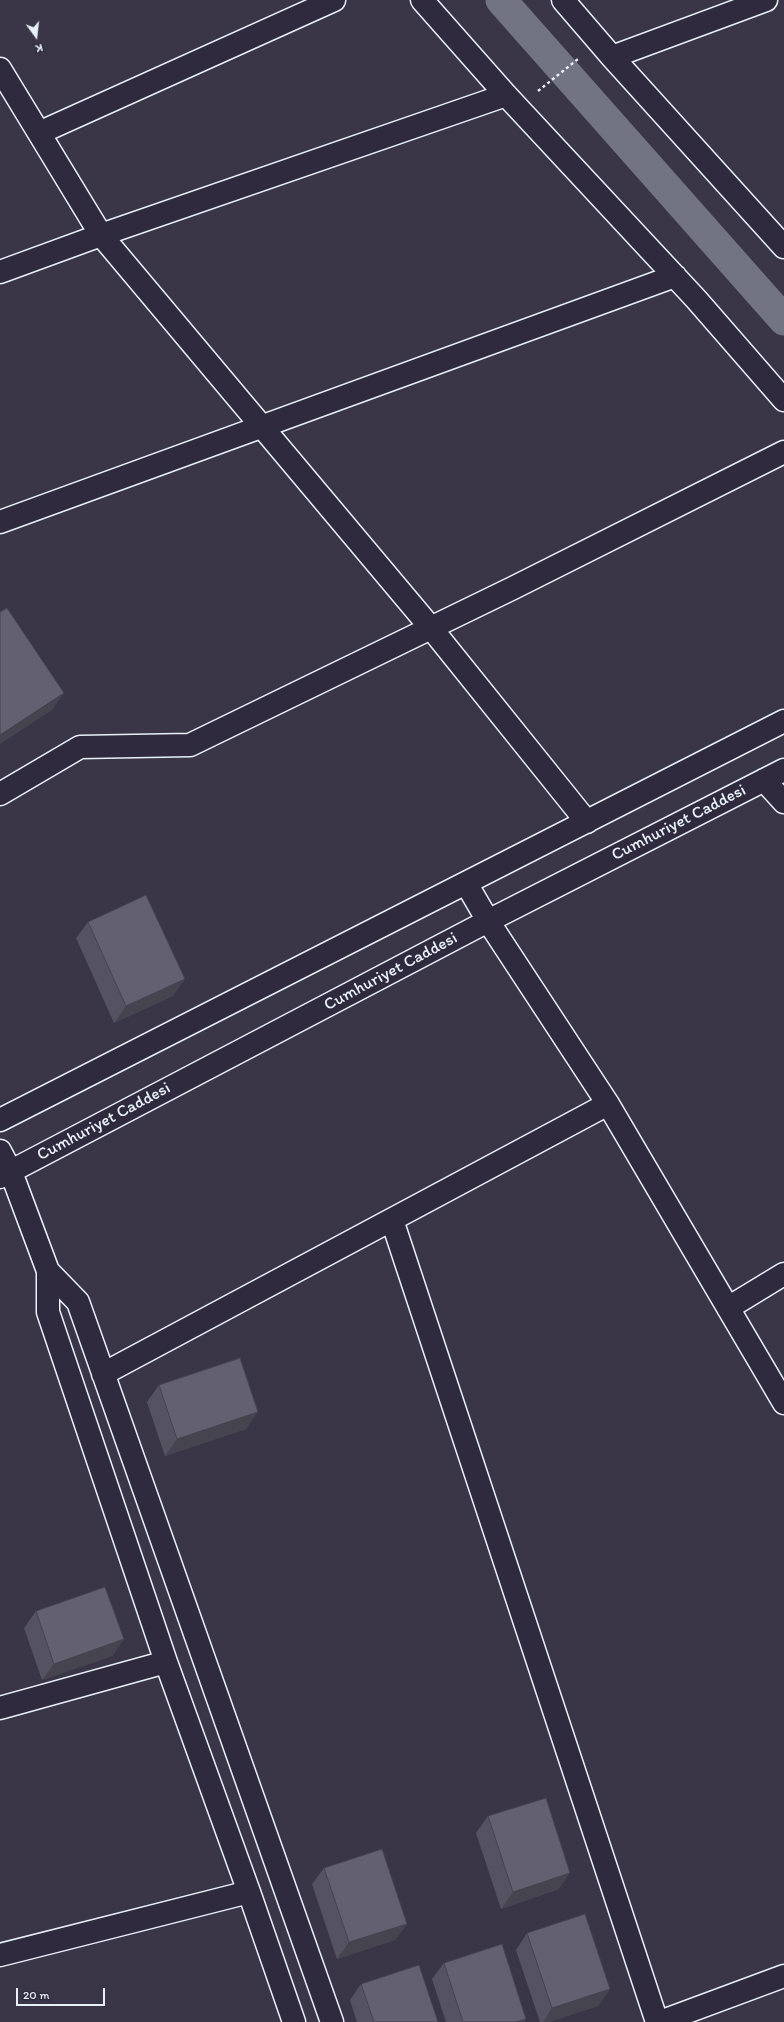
<!DOCTYPE html>
<style>
body{margin:0}
#map{position:relative;width:784px;height:2022px;overflow:hidden;background:#3a3648;font-family:Itim,sans-serif}
canvas{display:block}
.north{position:absolute;left:16px;top:16px;width:40px;height:40px;-webkit-text-stroke:3px #2f2a3d;paint-order:stroke;rotate:165deg;font-size:11px;font-weight:700;line-height:16px;text-align:center;color:#e8f1f8}
.north::after{content:'';display:block;margin:auto;width:14px;height:18px;background:#e8f1f8;clip-path:polygon(50% 0,100% 100%,50% 72%,0 100%)}
.scale{position:absolute;left:16px;top:1988px;width:89px;height:18px;box-sizing:border-box;border:2px solid #e8f1f8;border-top:0;padding-left:5px;font-size:12px;line-height:14px;white-space:nowrap;color:#e8f1f8;-webkit-text-stroke:3px #2f2a3d;paint-order:stroke}
</style>
<div id="map">
<canvas width="784" height="2022"></canvas>
<div class="north">K</div>
<div class="scale">20 m</div>
</div>
<script>
const ctx = document.querySelector('canvas').getContext('2d');
ctx.lineJoin = 'round';
const poly = rows => new Path2D(rows.map(r => 'M' + r).join(''));
function trace(path, color, width, dash) { ctx.strokeStyle = color; ctx.lineWidth = width; ctx.lineCap = dash ? 'butt' : 'round'; ctx.setLineDash(dash || []); ctx.stroke(path); }
function paint(path, color) { ctx.fillStyle = color; ctx.fill(path, 'evenodd'); }
function write(font, color, halo, rows, align = 'center') {
  ctx.font = font + ' Itim,sans-serif'; ctx.lineWidth = 4; ctx.setLineDash([]); ctx.textBaseline = 'middle'; ctx.strokeStyle = halo; ctx.fillStyle = color; for (const [text, x, y, turn = 0] of rows) {
    ctx.save(); ctx.translate(x, y); ctx.rotate((+turn || 0) * Math.PI / 180); ctx.textAlign = isNaN(turn) ? turn : align; if (halo) ctx.strokeText(text, 0, 0); ctx.fillText(text, 0, 0); ctx.restore();
  }
}
const canal = poly([
 [501,0,784,320]
]);
const path = poly([
 [538,91,578,59]
]);
const minor = poly([
 [422,0,506,95,696,299,784,400],
 [563,0,612,57,784,247],
 [612,57,766,0],
 [0,69,101,235,431,628,587,822],
 [39,133,334,0],
 [0,272,101,235,506,95],
 [0,522,675,276],
 [764,780,784,802],
 [0,794,80,747,190,745,513,588,784,452],
 [466,883,488,921,608,1104,784,1403],
 [0,1120,784,721],
 [0,1151,11,1172,48,1271,48,1312,166,1662,249,1892,294,2022],
 [0,1177,488,921,784,770],
 [392,1220,657,2022],
 [48,1271,78,1302,332,2022],
 [728,1308,784,1274],
 [103,1374,608,1104],
 [0,1708,166,1662],
 [0,1955,249,1892],
 [660,2022,784,1976]
]);
const wall = poly([
 [88,922,173,996,114,1023,76,938],
 [159,1385,246,1429,165,1456,147,1402],
 [36,1611,124,1639,112,1656,42,1680,24,1628],
 [488,1816,559,1889,501,1909,476,1833],
 [324,1868,407,1924,395,1940,337,1959,312,1884],
 [527,1933,610,1989,598,2006,549,2022,540,2022,516,1950],
 [444,1963,526,2019,524,2022,446,2022,432,1979],
 [361,1984,438,2022,357,2022,350,2000]
]);
const shadedWall = poly([
 [64,693,52,710,0,744,0,735],
 [185,979,173,996,114,1023,126,1006],
 [258,1412,246,1429,165,1456,177,1439],
 [124,1639,112,1656,42,1680,54,1664],
 [570,1873,559,1889,501,1909,513,1892],
 [407,1924,395,1940,337,1959,349,1942],
 [610,1989,598,2006,549,2022,543,2022,552,2008],
 [526,2019,524,2022,516,2022]
]);
const building = poly([
 [7,608,64,693,0,735,0,612,7,608],
 [146,895,185,979,126,1006,88,922,146,895],
 [240,1358,258,1412,177,1439,159,1385,240,1358],
 [105,1587,124,1639,54,1664,36,1611,105,1587],
 [546,1798,570,1873,513,1892,488,1816,546,1798],
 [382,1849,407,1924,349,1942,324,1868,382,1849],
 [585,1914,610,1989,552,2008,527,1933,585,1914],
 [502,1944,526,2019,516,2022,463,2022,444,1963,502,1944],
 [419,1965,438,2022,374,2022,361,1984,419,1965]
]);
const streetNames = [
 ["Cumhuriyet Caddesi",679,823,-27],
 ["Cumhuriyet Caddesi",391,972,-28],
 ["Cumhuriyet Caddesi",104,1122,-28]
];
trace(canal, '#737482', 31);
trace(minor, '#e8f1f8', 25);
trace(path, '#e8f1f8', 2.5, [3, 3]);
trace(minor, '#2f2a3d', 22);
paint(wall, '#555361');
paint(shadedWall, '#45444f');
paint(building, '#636171');
trace(building, '#45444f', 1);
write('17px', '#e8f1f8', '#2f2a3d', streetNames);
</script>
